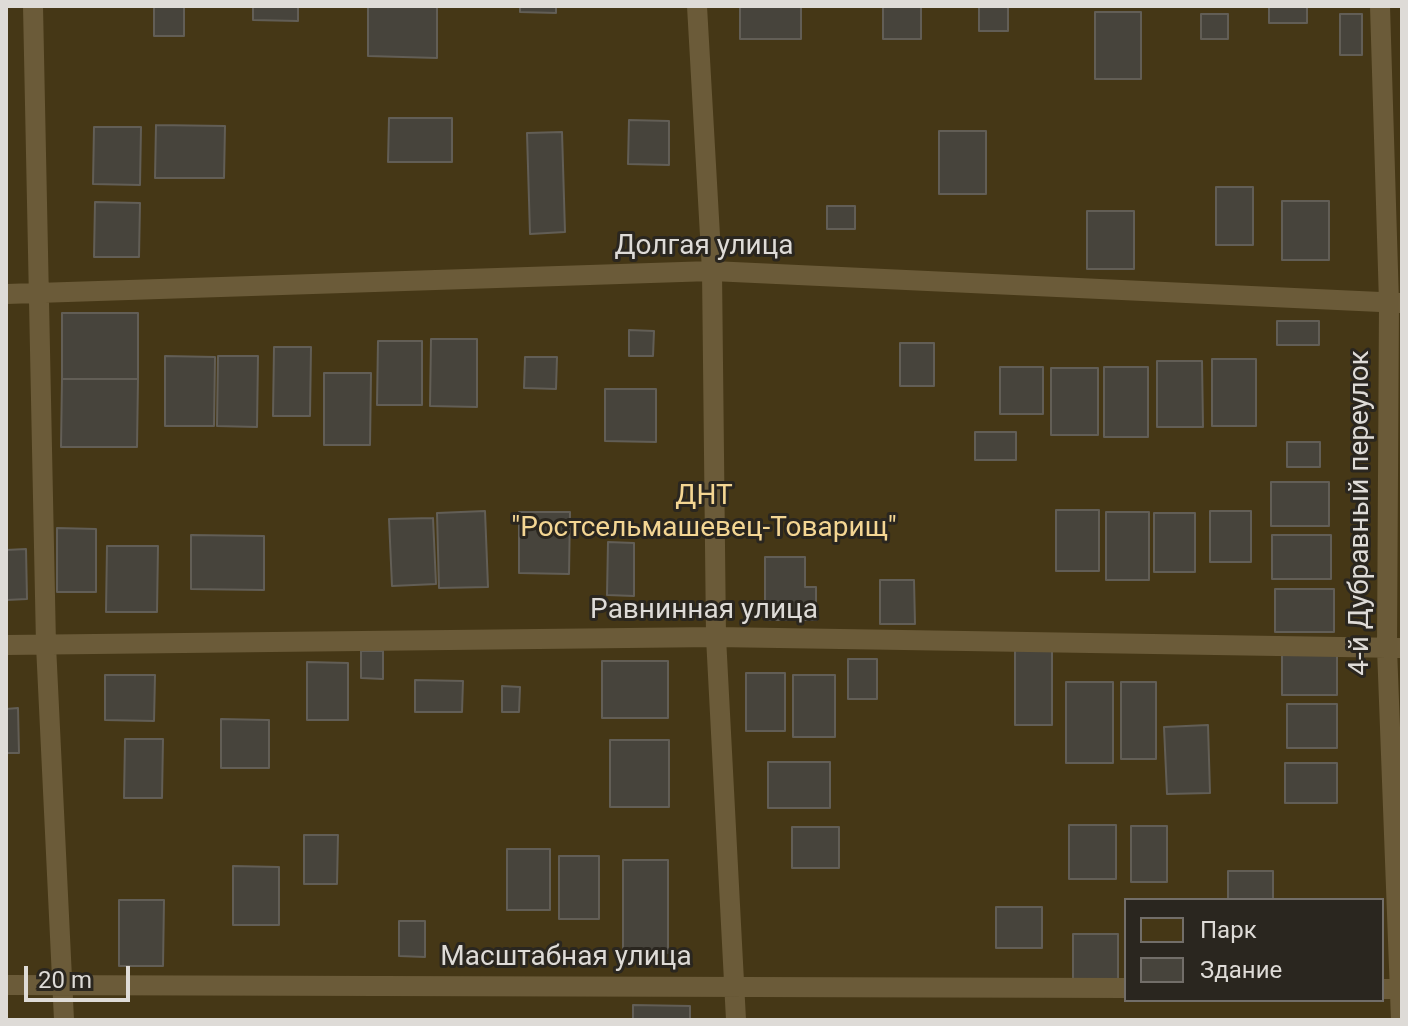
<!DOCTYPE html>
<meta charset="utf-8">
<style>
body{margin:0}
#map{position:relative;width:1408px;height:1026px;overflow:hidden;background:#2a261f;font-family:Roboto,sans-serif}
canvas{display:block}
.frame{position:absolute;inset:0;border:8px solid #dedbd7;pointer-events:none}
.legend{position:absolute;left:1124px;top:898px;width:260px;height:104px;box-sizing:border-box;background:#2a261f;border:2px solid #726e69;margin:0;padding:10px 14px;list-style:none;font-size:24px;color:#dedbd7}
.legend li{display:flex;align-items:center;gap:16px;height:40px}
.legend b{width:40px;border:2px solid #726e69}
.scale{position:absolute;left:24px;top:966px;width:106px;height:36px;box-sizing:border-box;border:4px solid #dedbd7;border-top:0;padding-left:10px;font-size:24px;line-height:28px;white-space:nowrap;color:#dedbd7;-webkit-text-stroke:6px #2a261f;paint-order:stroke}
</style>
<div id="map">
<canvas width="1408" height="1026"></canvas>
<div class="frame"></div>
<ul class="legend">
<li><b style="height:22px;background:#453716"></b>Парк</li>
<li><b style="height:22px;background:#47443c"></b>Здание</li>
</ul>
<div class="scale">20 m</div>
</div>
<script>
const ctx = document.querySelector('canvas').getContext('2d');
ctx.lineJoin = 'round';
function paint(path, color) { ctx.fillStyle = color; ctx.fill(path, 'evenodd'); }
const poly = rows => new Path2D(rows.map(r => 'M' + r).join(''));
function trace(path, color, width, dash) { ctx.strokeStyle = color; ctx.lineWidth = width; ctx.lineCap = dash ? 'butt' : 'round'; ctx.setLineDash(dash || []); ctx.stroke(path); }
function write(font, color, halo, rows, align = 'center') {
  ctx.font = font + ' Roboto,sans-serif'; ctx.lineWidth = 6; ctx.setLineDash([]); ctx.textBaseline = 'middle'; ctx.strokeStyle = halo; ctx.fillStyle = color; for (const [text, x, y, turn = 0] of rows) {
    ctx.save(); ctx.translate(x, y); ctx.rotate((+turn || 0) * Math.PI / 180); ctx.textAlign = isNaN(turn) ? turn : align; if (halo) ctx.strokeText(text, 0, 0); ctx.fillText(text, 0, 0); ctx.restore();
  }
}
const green = poly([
 [6,6,1402,6,1402,1020,6,1020],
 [1126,900,1382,900,1382,1000,1126,1000]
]);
const building = poly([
 [154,6,184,6,184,36,154,36,154,6],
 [253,6,298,6,298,21,253,20,253,6],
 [368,6,437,7,437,58,368,56,368,6],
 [520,6,556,6,556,13,520,12,520,6],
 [740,6,801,6,801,39,740,39,740,6],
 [883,6,921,6,921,39,883,39,883,6],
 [979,6,1008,6,1008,31,979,31,979,6],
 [1269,6,1307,6,1307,23,1269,23,1269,6],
 [1095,12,1141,12,1141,79,1095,79,1095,12],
 [1201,14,1228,14,1228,39,1201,39,1201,14],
 [1340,14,1362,14,1362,55,1340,55,1340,14],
 [389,118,452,118,452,162,388,162,389,118],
 [629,120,669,121,669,165,628,164,629,120],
 [156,125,225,126,224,178,155,178,156,125],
 [94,127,141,127,140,185,93,184,94,127],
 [939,131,986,131,986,194,939,194,939,131],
 [562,132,565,232,530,234,527,133,562,132],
 [1216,187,1253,187,1253,245,1216,245,1216,187],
 [1282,201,1329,201,1329,260,1282,260,1282,201],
 [95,202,140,203,139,257,94,257,95,202],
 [827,206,855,206,855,229,827,229,827,206],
 [1087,211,1134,211,1134,269,1087,269,1087,211],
 [62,313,138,313,138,379,62,379,62,313],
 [1277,321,1319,321,1319,345,1277,345,1277,321],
 [629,330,654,331,653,356,629,356,629,330],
 [431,339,477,339,477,407,430,406,431,339],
 [378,341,422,341,422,405,377,405,378,341],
 [900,343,934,343,934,386,900,386,900,343],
 [274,347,311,347,310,416,273,416,274,347],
 [165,356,215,357,214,426,165,426,165,356],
 [218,356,258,356,257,427,217,426,218,356],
 [525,357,557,357,556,389,524,388,525,357],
 [1212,359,1256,359,1256,426,1212,426,1212,359],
 [1157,361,1202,361,1203,427,1157,427,1157,361],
 [1000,367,1043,367,1043,414,1000,414,1000,367],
 [1104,367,1148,367,1148,437,1104,437,1104,367],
 [1051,368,1098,368,1098,435,1051,435,1051,368],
 [324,373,371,373,370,445,324,445,324,373],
 [62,379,138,379,137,447,61,447,62,379],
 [605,389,656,389,656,442,605,441,605,389],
 [975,432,1016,432,1016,460,975,460,975,432],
 [1287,442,1320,442,1320,467,1287,467,1287,442],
 [1271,482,1329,482,1329,526,1271,526,1271,482],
 [1056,510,1099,510,1099,571,1056,571,1056,510],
 [485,511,488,587,439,588,437,513,485,511],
 [1210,511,1251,511,1251,562,1210,562,1210,511],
 [519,512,570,512,569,574,519,573,519,512],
 [1106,512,1149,512,1149,580,1106,580,1106,512],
 [1154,513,1195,513,1195,572,1154,572,1154,513],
 [433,518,436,584,392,586,389,519,433,518],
 [57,528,96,529,96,592,57,592,57,528],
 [191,535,264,536,264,590,191,589,191,535],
 [1272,535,1331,535,1331,579,1272,579,1272,535],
 [608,542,634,543,634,596,607,595,608,542],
 [107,546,158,546,157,612,106,612,107,546],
 [26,549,27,599,6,600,6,550,26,549],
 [765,557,805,557,805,587,816,587,816,620,765,620,765,557],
 [880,580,914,580,915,624,880,624,880,580],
 [1275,589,1334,589,1334,632,1275,632,1275,589],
 [1015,649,1052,649,1052,725,1015,725,1015,649],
 [1282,650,1337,650,1337,695,1282,695,1282,650],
 [361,651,383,651,383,679,361,678,361,651],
 [848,659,877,659,877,699,848,699,848,659],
 [602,661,668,661,668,718,602,718,602,661],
 [307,662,348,663,348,720,307,720,307,662],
 [746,673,785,673,785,731,746,731,746,673],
 [105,675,155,675,154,721,105,720,105,675],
 [793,675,835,675,835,737,793,737,793,675],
 [415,680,463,681,462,712,415,712,415,680],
 [1066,682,1113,682,1113,763,1066,763,1066,682],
 [1121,682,1156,682,1156,759,1121,759,1121,682],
 [502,686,520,687,519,712,502,712,502,686],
 [1287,704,1337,704,1337,748,1287,748,1287,704],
 [18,708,19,753,6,753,6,709,18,708],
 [221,719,269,720,269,768,221,768,221,719],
 [1208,725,1210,793,1167,794,1164,727,1208,725],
 [125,739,163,739,162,798,124,798,125,739],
 [610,740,669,740,669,807,610,807,610,740],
 [768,762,830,762,830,808,768,808,768,762],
 [1285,763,1337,763,1337,803,1285,803,1285,763],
 [1069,825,1116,825,1116,879,1069,879,1069,825],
 [1131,826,1167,826,1167,882,1131,882,1131,826],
 [792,827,839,827,839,868,792,868,792,827],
 [304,835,338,835,337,884,304,884,304,835],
 [507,849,550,849,550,910,507,910,507,849],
 [559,856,599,856,599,919,559,919,559,856],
 [623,860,668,860,668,953,623,953,623,860],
 [233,866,279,867,279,925,233,925,233,866],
 [1228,871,1273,871,1273,900,1228,900,1228,871],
 [119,900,164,900,163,966,119,966,119,900],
 [996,907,1042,907,1042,948,996,948,996,907],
 [399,921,425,921,425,957,399,956,399,921],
 [1073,934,1118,934,1118,979,1073,979,1073,934],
 [633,1005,690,1006,690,1020,633,1020,633,1005]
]);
const service = poly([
 [33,6,46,645,64,1020],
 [697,6,712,271,716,637,736,1020],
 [1380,6,1389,303,1387,648,1401,1020],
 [6,294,712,271,1402,303],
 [6,645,716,637,1402,648],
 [6,985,1126,988],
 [1382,989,1402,989]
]);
const streetNames = [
 ["Долгая улица",704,247],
 ["4-й Дубравный переулок",1361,513,-90],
 ["Равнинная улица",704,611],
 ["Масштабная улица",566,958]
];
const parkNames = [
 ["ДНТ",704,497],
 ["\"Ростсельмашевец-Товарищ\"",704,529]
];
paint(green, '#453716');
paint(building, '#47443c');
trace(building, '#625e56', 2);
trace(service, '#6b5b39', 20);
write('28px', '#dedbd7', '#2a261f', streetNames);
write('28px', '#f4d693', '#2a261f', parkNames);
</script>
